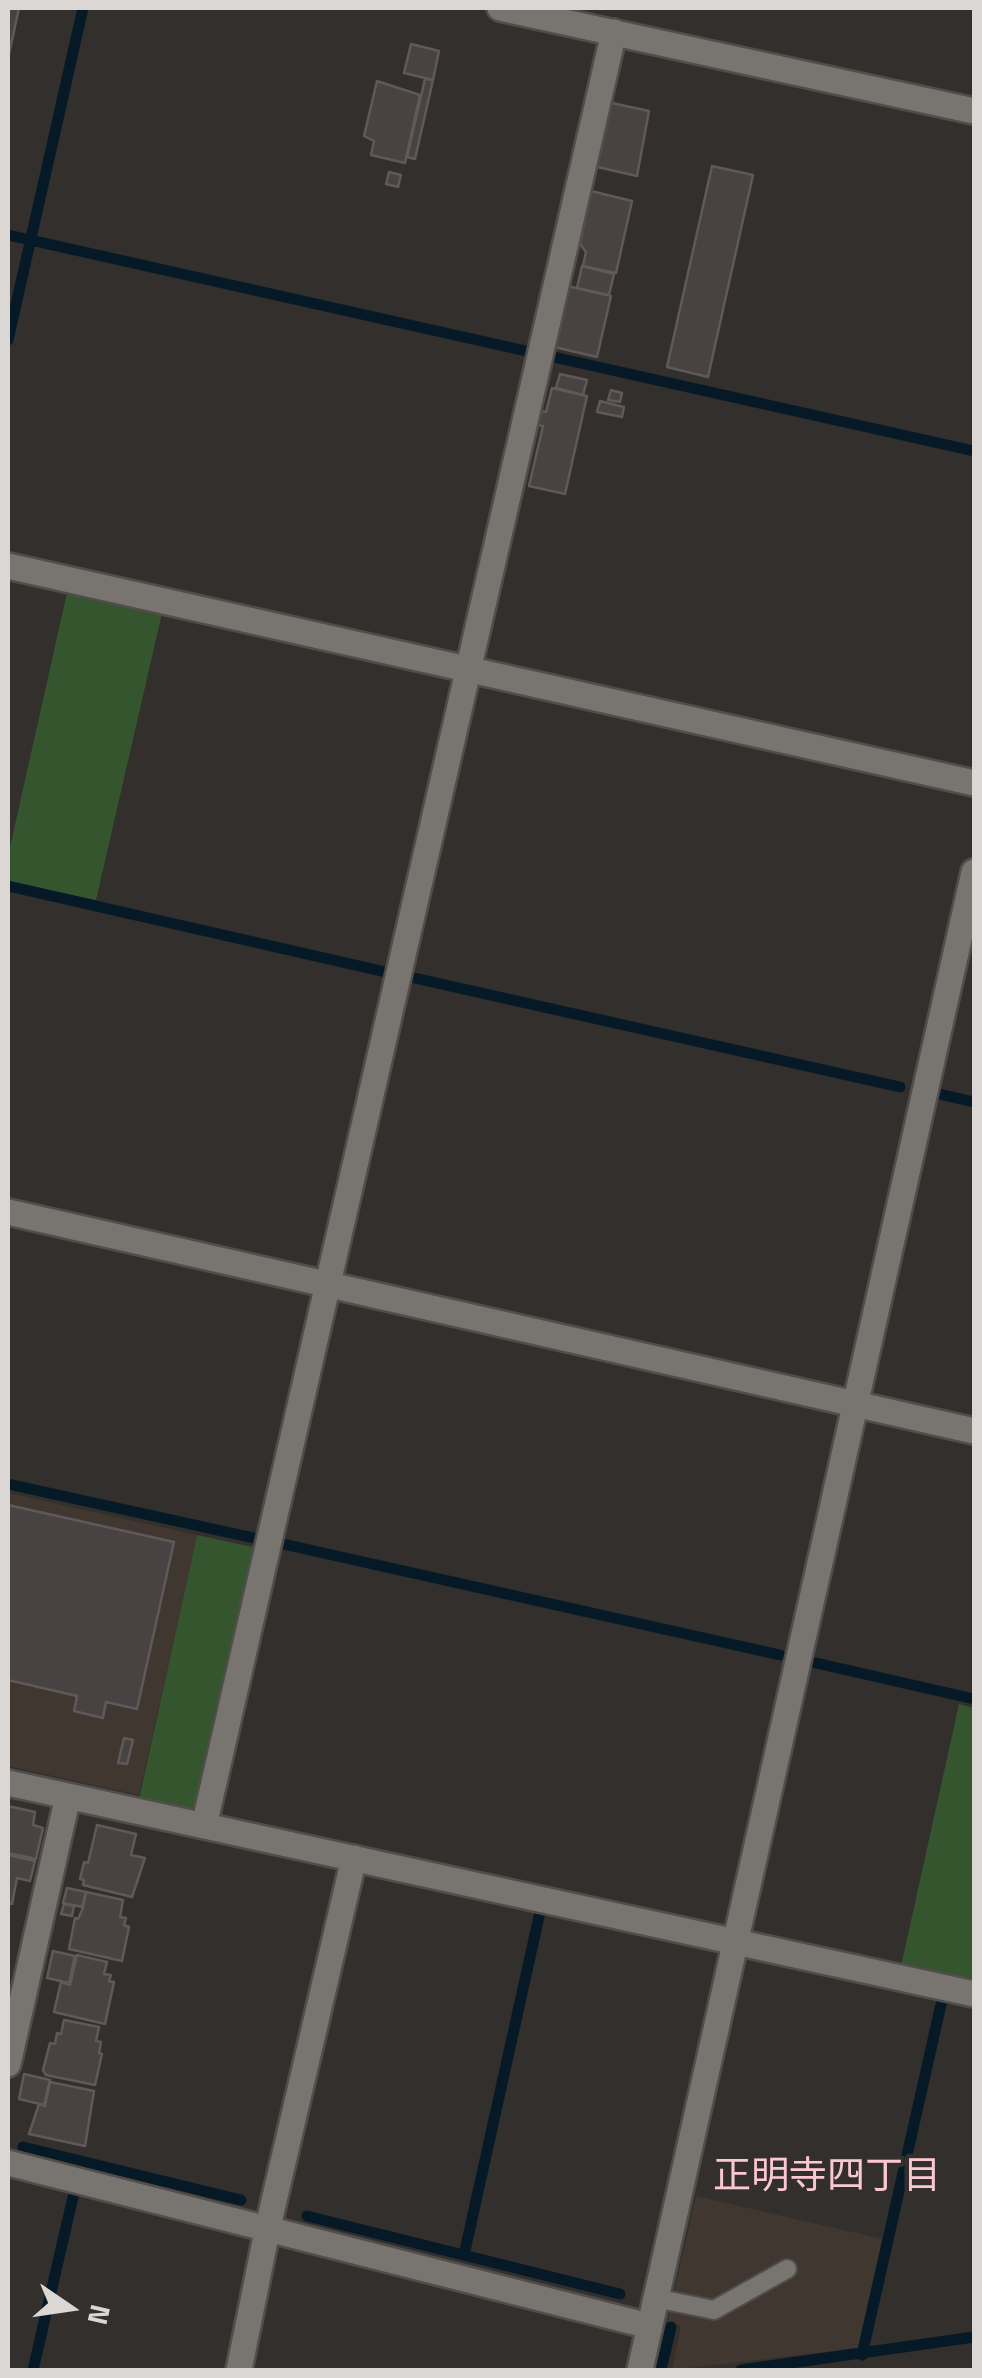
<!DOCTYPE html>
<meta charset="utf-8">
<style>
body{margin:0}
#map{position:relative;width:982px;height:2378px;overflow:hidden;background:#332f2c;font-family:"Titillium Web",sans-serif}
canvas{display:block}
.frame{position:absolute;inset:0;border:10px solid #dad7d5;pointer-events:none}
.north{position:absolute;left:20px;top:2258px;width:100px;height:100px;-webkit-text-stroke:8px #332f2c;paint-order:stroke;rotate:103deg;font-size:28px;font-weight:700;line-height:40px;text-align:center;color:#dad7d5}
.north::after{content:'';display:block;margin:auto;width:35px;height:45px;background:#dad7d5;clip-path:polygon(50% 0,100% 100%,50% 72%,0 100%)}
</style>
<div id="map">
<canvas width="982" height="2378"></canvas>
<div class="frame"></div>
<div class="north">N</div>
</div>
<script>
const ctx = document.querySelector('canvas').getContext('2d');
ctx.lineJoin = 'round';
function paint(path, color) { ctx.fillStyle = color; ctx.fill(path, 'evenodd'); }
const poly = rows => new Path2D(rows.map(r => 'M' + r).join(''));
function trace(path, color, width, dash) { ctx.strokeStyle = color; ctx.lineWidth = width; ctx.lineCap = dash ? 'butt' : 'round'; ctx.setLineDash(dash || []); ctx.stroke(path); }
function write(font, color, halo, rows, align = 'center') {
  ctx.font = font + ' "Titillium Web","Noto Sans JP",sans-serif'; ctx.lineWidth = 9; ctx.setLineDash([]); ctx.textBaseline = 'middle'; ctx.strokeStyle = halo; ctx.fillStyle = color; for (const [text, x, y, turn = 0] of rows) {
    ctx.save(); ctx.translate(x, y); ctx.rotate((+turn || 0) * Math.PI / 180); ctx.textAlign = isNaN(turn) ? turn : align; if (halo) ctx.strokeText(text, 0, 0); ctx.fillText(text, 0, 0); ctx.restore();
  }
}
const built = poly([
 [8,1493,197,1535,139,1795,8,1766],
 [696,2196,882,2239,858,2348,672,2370,681,2326,667,2322]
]);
const green = poly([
 [68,588,163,609,96,900,8,881,8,856],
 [197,1535,262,1549,206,1803,193,1811,139,1799],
 [959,1704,974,1708,974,1983,901,1966]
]);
const stream = poly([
 [8,235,526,351],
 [8,340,83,8],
 [549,356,974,451],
 [8,886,390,973],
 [410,977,900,1087],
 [939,1094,974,1102],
 [8,1484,263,1540],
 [283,1544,780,1655],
 [816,1663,974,1699],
 [23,2147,241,2200],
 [307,2216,620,2294],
 [464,2255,540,1912],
 [862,2355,942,2000],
 [33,2370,73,2197],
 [661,2370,671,2327],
 [741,2370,974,2337]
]);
const building = poly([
 [8,8,19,8,8,59,8,8],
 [411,44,439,51,433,80,404,73,411,44],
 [425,79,433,80,415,159,407,157,425,79],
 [377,81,420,95,405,163,371,155,374,141,364,136,377,81],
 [607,102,649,111,637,176,593,166,607,102],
 [712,166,753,175,708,377,667,367,712,166],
 [389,172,401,175,398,187,386,184,389,172],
 [591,191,632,201,616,273,583,266,586,252,580,244,591,191],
 [582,266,614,274,609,295,577,288,582,266],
 [563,285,611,296,597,357,550,346,563,285],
 [560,374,587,380,583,395,556,388,560,374],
 [552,388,587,396,565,494,529,486,543,426,537,425,541,411,546,412,552,388],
 [611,390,622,393,620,402,608,400,611,390],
 [600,401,624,407,622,417,597,412,600,401],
 [8,1505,174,1542,137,1709,106,1702,103,1718,74,1711,77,1696,8,1680,8,1505],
 [124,1738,133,1740,127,1764,118,1763,124,1738],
 [8,1806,35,1812,33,1825,43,1828,36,1859,8,1853,8,1806],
 [97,1825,136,1834,131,1855,145,1858,132,1897,83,1885,84,1880,80,1879,84,1862,88,1863,97,1825],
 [8,1855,35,1861,30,1881,17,1878,12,1904,8,1903,8,1855],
 [67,1888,86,1892,82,1907,63,1903,67,1888],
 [86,1892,123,1900,120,1917,126,1918,124,1925,129,1927,122,1961,69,1949,75,1918,78,1919,83,1908,86,1892],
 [64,1904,74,1906,72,1916,61,1914,64,1904],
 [53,1951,75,1956,69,1983,47,1978,53,1951],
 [77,1955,107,1962,104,1974,111,1975,109,1981,114,1982,105,2024,54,2012,61,1982,70,1985,77,1955],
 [64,2020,99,2027,96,2041,101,2042,99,2053,102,2054,95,2085,46,2075,43,2070,50,2043,55,2044,57,2033,61,2034,64,2020],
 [24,2074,50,2080,44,2105,19,2099,24,2074],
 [50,2082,94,2091,85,2146,29,2134,39,2104,45,2106,50,2082]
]);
const lane = poly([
 [655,2298,714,2310,787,2269]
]);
const street = poly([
 [8,566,974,783],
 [8,1212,974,1431],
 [8,1783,974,1994],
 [204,1826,614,32],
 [8,2064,68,1796],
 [8,2163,649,2326],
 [239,2370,267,2231,354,1858],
 [640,2370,974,872]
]);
const secondary = poly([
 [500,8,974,111]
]);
const neighbourhoodNames = [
 ["正明寺四丁目",827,2179]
];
paint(built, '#403730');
paint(green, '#34552d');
trace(stream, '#051a26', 11);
paint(building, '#484242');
trace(building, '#605959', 2.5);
trace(lane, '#504d4a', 22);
trace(street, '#504d4a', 30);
trace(secondary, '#504d4a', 30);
trace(lane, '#787470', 18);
trace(street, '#787470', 25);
trace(secondary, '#787470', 25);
write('38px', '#fbc7d2', '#332f2c', neighbourhoodNames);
</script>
